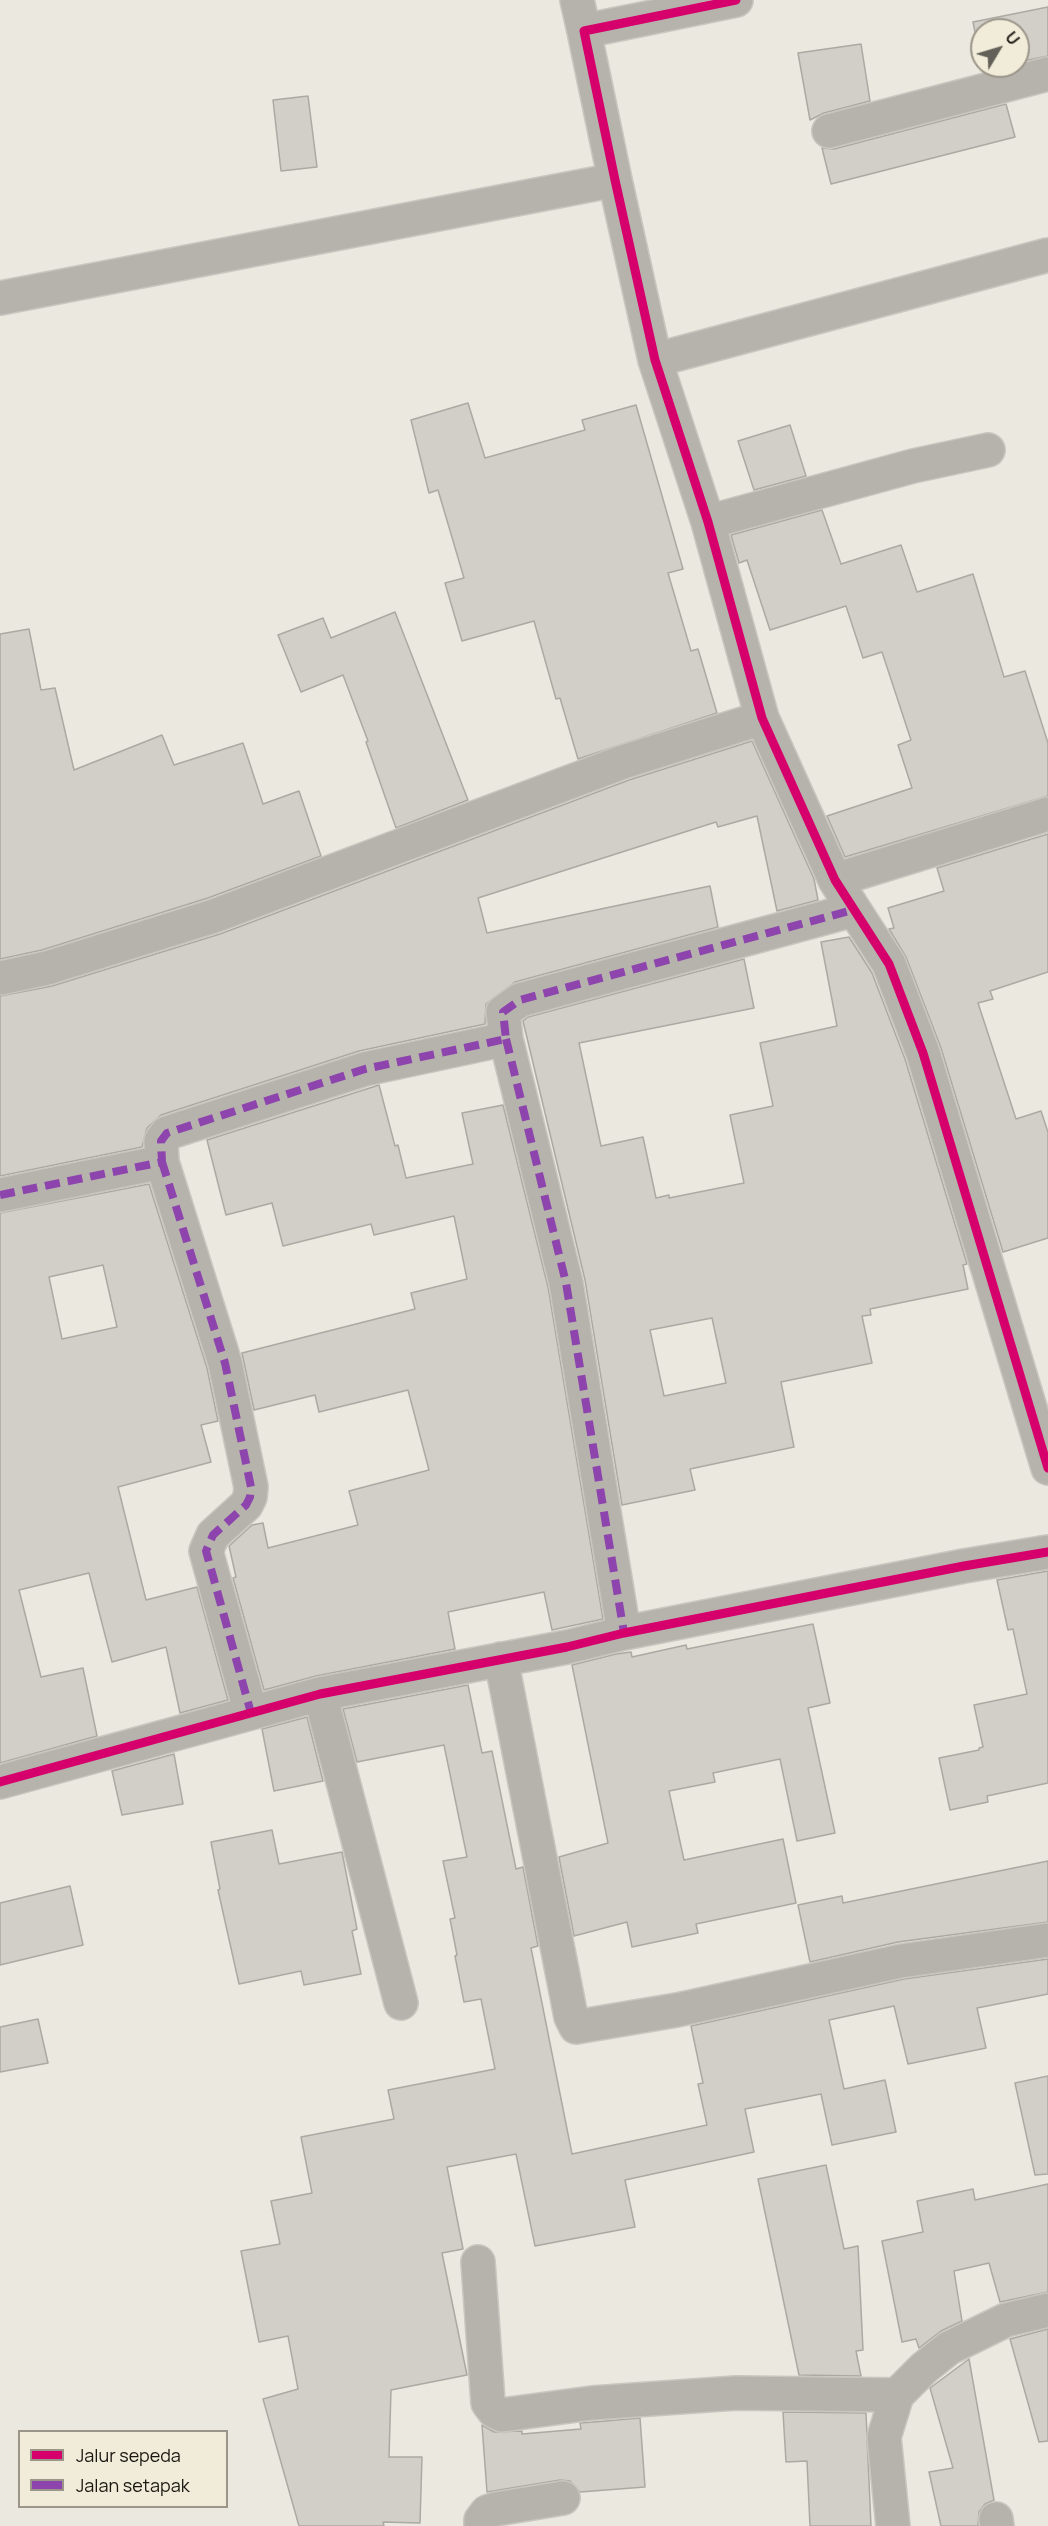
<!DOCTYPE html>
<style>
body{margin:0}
#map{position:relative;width:1048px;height:2526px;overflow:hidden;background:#ebe8df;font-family:Manrope,sans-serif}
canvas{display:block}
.legend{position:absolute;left:18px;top:2430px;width:210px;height:78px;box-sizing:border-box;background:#f1ebd9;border:2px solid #9b9689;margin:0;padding:8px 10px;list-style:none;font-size:18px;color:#191711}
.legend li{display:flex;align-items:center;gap:12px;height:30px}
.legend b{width:30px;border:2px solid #9b9689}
.north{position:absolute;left:970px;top:18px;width:60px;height:60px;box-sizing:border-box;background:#f1ebd9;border:2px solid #9b9689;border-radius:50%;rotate:52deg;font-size:16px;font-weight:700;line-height:24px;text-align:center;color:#191711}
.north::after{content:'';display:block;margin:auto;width:21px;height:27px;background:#626059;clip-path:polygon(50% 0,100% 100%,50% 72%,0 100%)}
</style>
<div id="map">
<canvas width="1048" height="2526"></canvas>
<ul class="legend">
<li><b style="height:8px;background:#d6006c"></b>Jalur sepeda</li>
<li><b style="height:8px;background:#8e44ad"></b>Jalan setapak</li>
</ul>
<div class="north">U</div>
</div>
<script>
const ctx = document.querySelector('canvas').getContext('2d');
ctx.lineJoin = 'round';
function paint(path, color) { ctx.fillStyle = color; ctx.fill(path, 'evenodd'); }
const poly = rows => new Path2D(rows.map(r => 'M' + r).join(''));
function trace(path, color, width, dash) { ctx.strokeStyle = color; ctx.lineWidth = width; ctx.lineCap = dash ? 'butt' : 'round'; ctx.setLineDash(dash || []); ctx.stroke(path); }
const building = poly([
 [1048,7,1048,56,1018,62,1018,30,982,30,982,66,1004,66,983,72,973,22,1048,7],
 [861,44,870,101,824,113,810,120,798,53,861,44],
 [308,96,317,167,281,171,273,100,308,96],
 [1006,104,1015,137,831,184,822,148,834,149,1006,104],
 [468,403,485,458,585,430,582,420,636,405,683,569,668,573,691,651,698,649,717,713,578,759,560,698,556,699,534,621,462,641,445,583,464,578,438,490,429,493,411,420,468,403],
 [790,425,806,476,754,490,738,441,790,425],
 [822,510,841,564,901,545,917,592,973,574,1004,677,1025,671,1048,743,1048,796,845,857,827,816,912,788,898,745,911,740,882,652,863,658,846,606,770,630,747,560,739,563,731,535,822,510],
 [395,612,468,800,396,828,366,742,368,741,343,675,301,692,278,635,323,618,331,638,395,612],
 [29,629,41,690,55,688,74,770,162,735,174,765,243,743,263,804,299,791,321,856,208,898,42,950,0,959,0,634,29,629],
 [752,741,814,879,818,900,777,911,757,816,718,827,716,822,478,898,487,933,710,886,718,927,515,982,486,1004,485,1024,359,1051,161,1115,147,1128,142,1147,0,1176,0,996,52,986,220,934,629,780,752,741],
 [1048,834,1048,972,990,991,993,999,978,1003,1016,1119,1041,1111,1048,1132,1048,1238,1003,1252,941,1048,906,957,889,929,894,928,888,908,944,891,937,868,1048,834],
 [849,937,872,973,905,1059,967,1264,963,1265,968,1289,870,1309,871,1315,862,1316,872,1363,781,1382,794,1447,690,1469,695,1490,622,1505,585,1280,523,1021,528,1017,744,959,754,1008,579,1043,601,1146,643,1137,656,1198,669,1195,669,1198,744,1183,730,1115,773,1106,760,1043,837,1026,821,942,849,937],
 [712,1318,726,1383,664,1396,650,1330,712,1318],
 [379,1085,395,1146,398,1145,406,1178,473,1164,462,1113,503,1105,548,1287,603,1619,552,1630,544,1592,448,1612,455,1649,316,1676,264,1690,233,1578,236,1577,229,1546,252,1525,263,1523,268,1548,358,1525,349,1491,429,1470,408,1390,319,1412,315,1395,254,1410,242,1353,415,1309,411,1293,467,1279,454,1216,374,1235,371,1224,283,1246,272,1203,226,1215,207,1140,379,1085],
 [149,1184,207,1368,218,1421,201,1425,211,1462,118,1487,146,1600,197,1587,228,1700,180,1713,166,1647,112,1662,89,1573,19,1590,41,1677,83,1668,97,1736,0,1763,0,1213,149,1184],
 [103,1265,117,1327,62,1339,49,1277,103,1265],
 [1048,1571,1048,1783,987,1796,988,1802,950,1810,939,1758,979,1750,979,1748,983,1747,974,1705,1027,1694,1013,1629,1008,1630,997,1580,1048,1571],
 [813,1624,830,1703,808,1708,835,1833,797,1841,780,1759,713,1773,715,1782,669,1791,684,1860,783,1839,796,1903,696,1924,698,1933,632,1947,627,1922,574,1936,559,1857,608,1843,572,1665,616,1654,631,1652,632,1657,686,1645,687,1649,813,1624],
 [468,1685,482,1753,492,1751,516,1869,523,1867,538,1946,531,1948,572,2154,707,2125,698,2084,703,2083,691,2026,904,1979,1048,1959,1048,1994,977,2008,986,2048,908,2064,894,2006,829,2020,844,2089,885,2080,896,2132,832,2145,821,2094,745,2109,754,2152,625,2180,635,2227,535,2246,516,2154,447,2167,463,2249,442,2253,467,2375,391,2390,389,2457,422,2457,420,2523,383,2522,384,2526,299,2526,263,2399,298,2389,288,2336,259,2342,241,2251,280,2244,271,2201,312,2193,301,2137,394,2119,388,2090,495,2069,481,1999,464,2002,455,1956,457,1955,450,1919,455,1918,443,1861,467,1857,444,1745,357,1762,343,1709,468,1685],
 [307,1717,323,1781,274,1791,262,1729,307,1717],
 [174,1754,183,1804,122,1815,112,1771,174,1754],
 [272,1830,279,1864,342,1852,357,1929,352,1931,361,1974,304,1985,301,1971,239,1984,218,1890,220,1889,211,1842,272,1830],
 [1048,1861,1048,1922,898,1942,810,1962,798,1905,842,1896,843,1903,1048,1861],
 [70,1886,83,1945,0,1965,0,1903,70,1886],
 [38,2019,48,2063,0,2072,0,2027,38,2019],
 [1048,2076,1048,2174,1035,2175,1015,2083,1048,2076],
 [826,2165,844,2249,858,2246,863,2350,856,2351,861,2376,799,2375,758,2179,826,2165],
 [1048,2184,1048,2292,1000,2302,989,2263,954,2271,962,2321,941,2331,919,2348,916,2339,902,2342,882,2241,923,2232,917,2201,973,2189,975,2200,1048,2184],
 [1048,2329,1048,2441,1039,2442,1010,2339,1048,2329],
 [969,2359,994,2500,985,2504,979,2512,978,2526,941,2526,929,2472,953,2468,930,2388,969,2359],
 [783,2412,866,2413,871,2526,810,2526,807,2461,786,2462,783,2412],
 [640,2418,645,2487,580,2492,570,2481,560,2480,487,2492,482,2425,494,2432,522,2431,522,2434,581,2429,580,2423,594,2422,640,2418]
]);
const minor = poly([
 [577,0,584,31],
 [736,0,584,31,615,180,655,360,708,522,762,718,835,880,889,964,923,1053,1048,1468],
 [829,131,1048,74],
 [0,298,615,180],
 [655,360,1048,255],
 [708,522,913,466,988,450],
 [835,880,1048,814],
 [0,978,47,968,214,916,623,762,762,718],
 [506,1039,566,1283,624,1633],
 [162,1162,225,1363,251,1487,250,1497,246,1505,213,1535,206,1551,251,1713],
 [0,1195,162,1162,161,1141,167,1133,365,1069,506,1039,503,1012,520,1000,853,910],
 [501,1659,571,2017,576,2027,677,2010,901,1961,1048,1940],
 [320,1694,401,2003],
 [0,1782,320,1694,567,1647,624,1633,964,1566,1048,1552],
 [478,2262,488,2403,494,2411,502,2415,592,2403,736,2393,897,2395,924,2368,949,2348,1006,2320,1048,2310],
 [996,2519,997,2526],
 [481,2526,481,2520,487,2512,496,2509,563,2498],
 [893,2526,884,2437,897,2395]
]);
const quiet = poly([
 [506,1039,566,1283,624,1633],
 [162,1162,225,1363,251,1487,250,1497,246,1505,213,1535,206,1551,251,1713],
 [0,1195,162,1162,161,1141,167,1133,365,1069,506,1039,503,1012,520,1000,853,910]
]);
const cycleway = poly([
 [736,0,584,31,615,180,655,360,708,522,762,718,835,880,889,964,923,1053,1048,1468],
 [0,1782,320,1694,567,1647,624,1633,964,1566,1048,1552]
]);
paint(building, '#d2cfc8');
trace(building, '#aca9a2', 1.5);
trace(minor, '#c9c6bf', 36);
trace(minor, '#b6b3ac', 33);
trace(quiet, '#8e44ad', 8, [15, 8]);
trace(cycleway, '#d6006c', 9);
</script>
